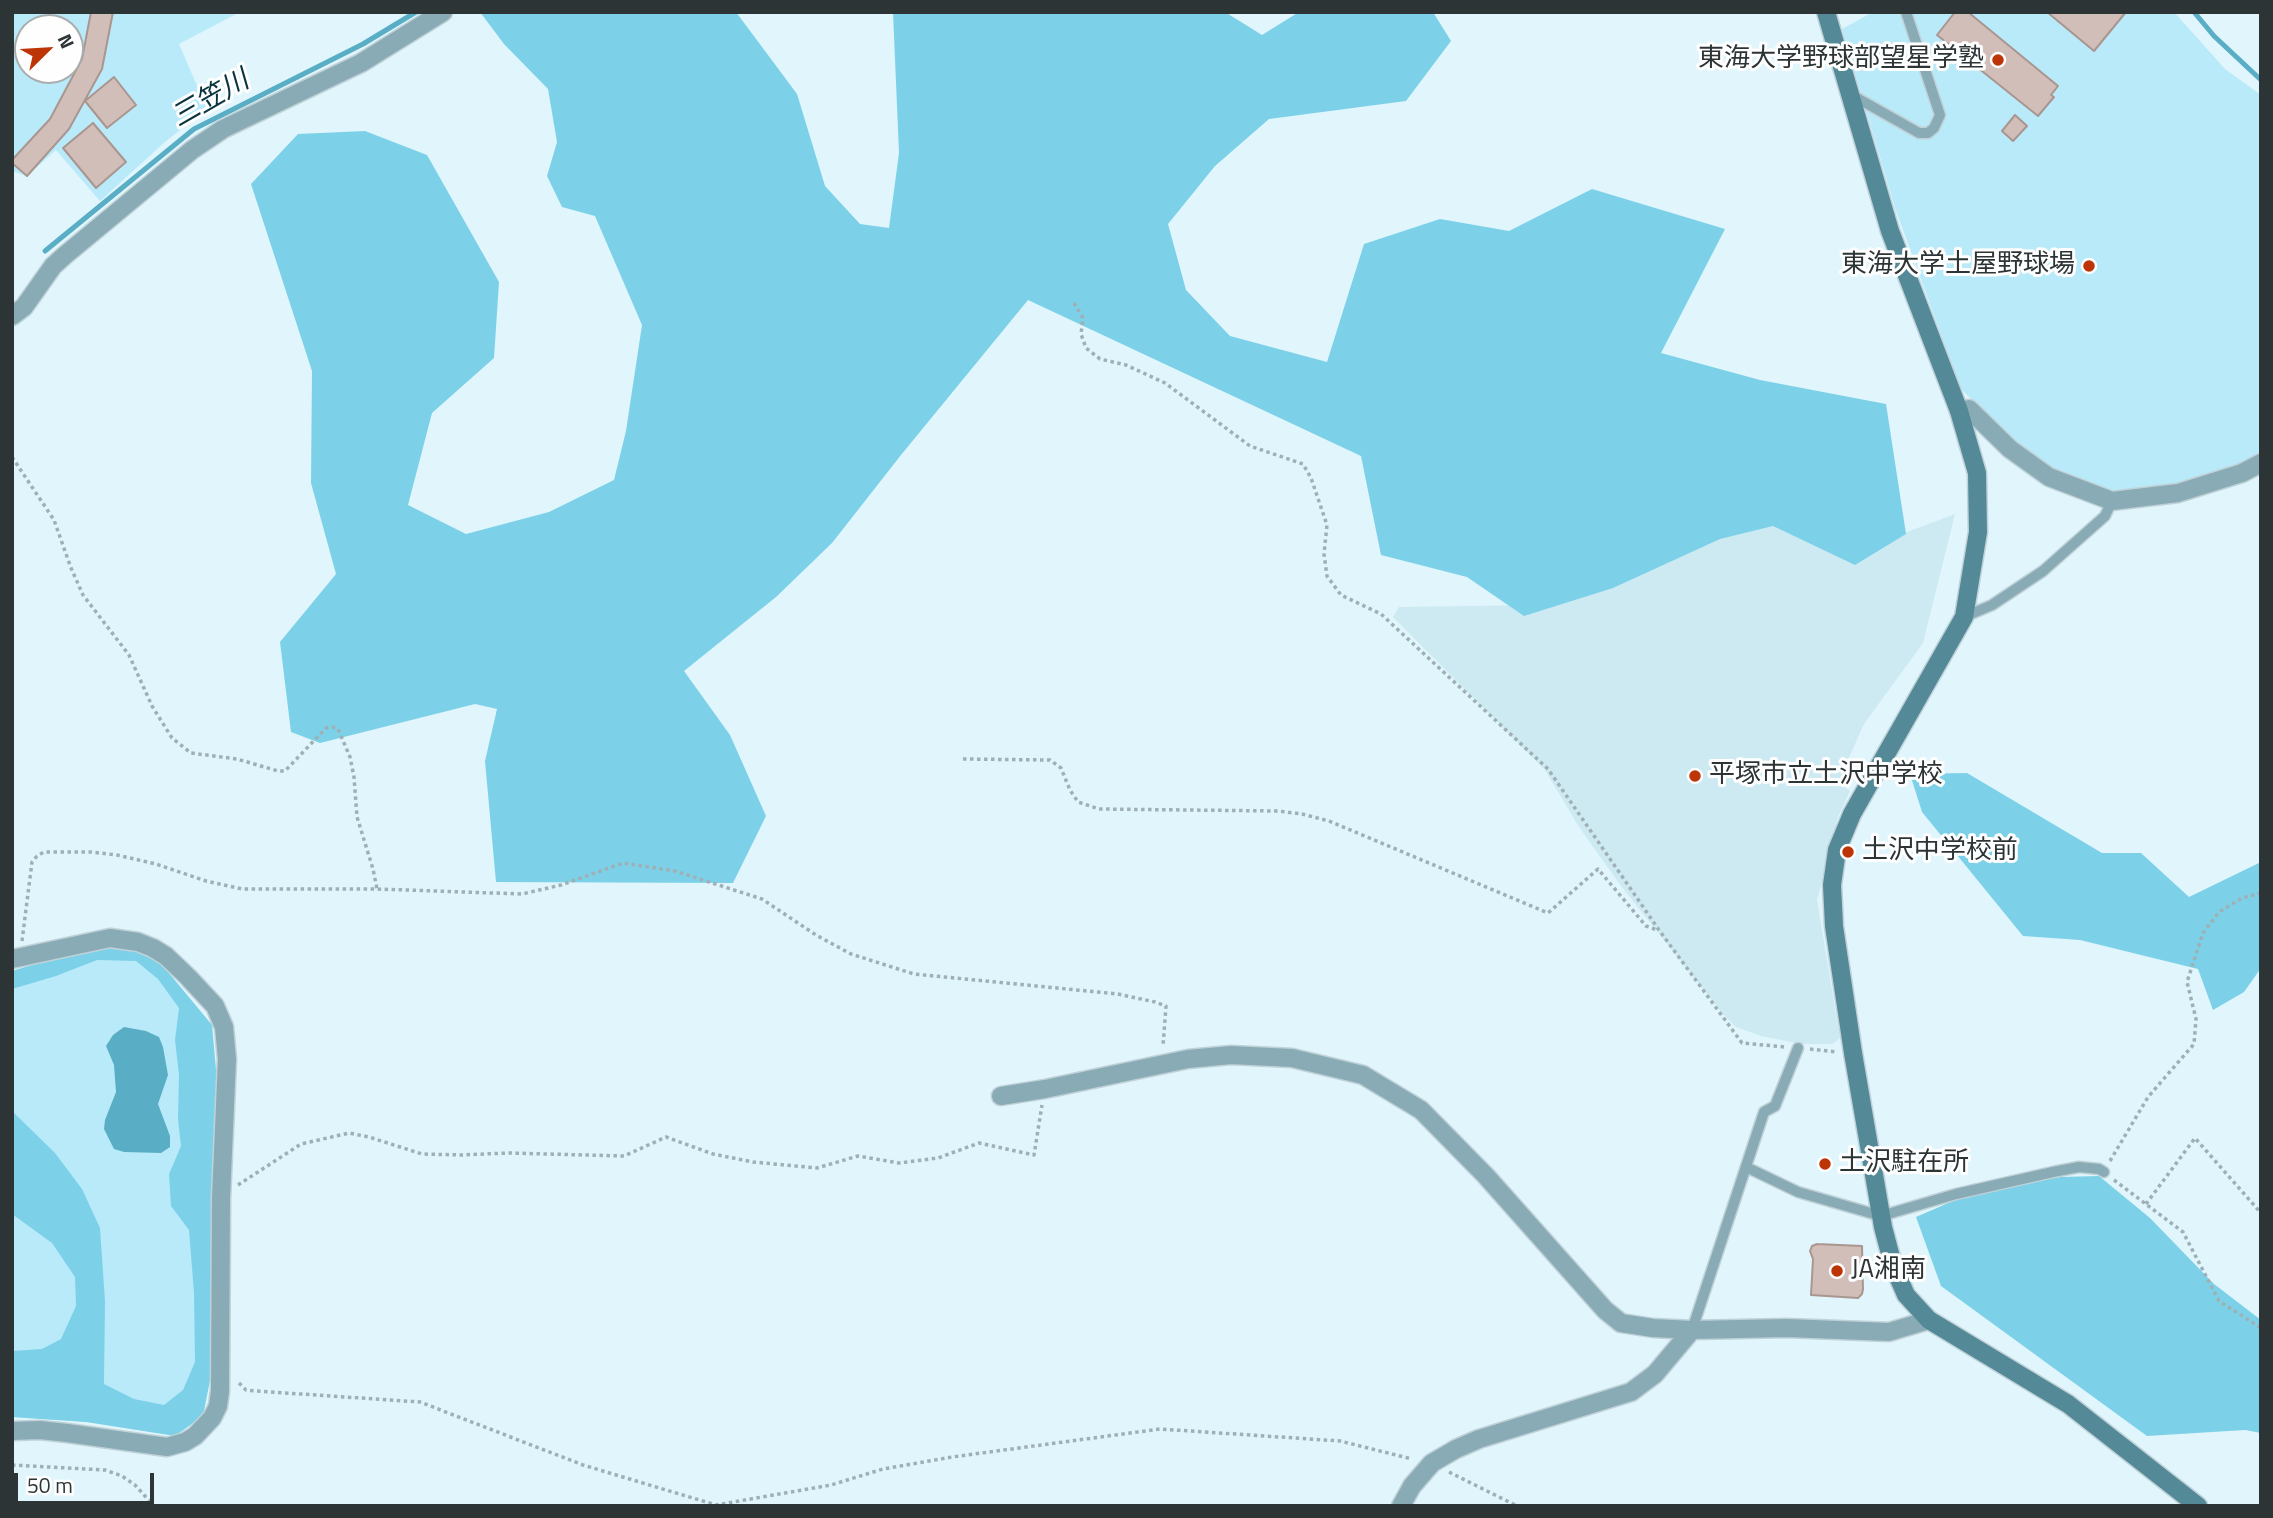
<!DOCTYPE html>
<meta charset="utf-8">
<style>
body{margin:0}
#map{position:relative;width:2273px;height:1518px;overflow:hidden;background:#e0f5fc;font-family:"Titillium Web",sans-serif}
canvas{display:block}
.frame{position:absolute;inset:0;border:14px solid #2c3436;pointer-events:none}
.north{position:absolute;left:14px;top:14px;width:70px;height:70px;box-sizing:border-box;background:#fefefe;border:2px solid #aaadae;border-radius:50%;rotate:66deg;font-size:19px;font-weight:700;line-height:28px;text-align:center;color:#2c3436}
.north::after{content:'';display:block;margin:auto;width:24px;height:32px;background:#bd3407;clip-path:polygon(50% 0,100% 100%,50% 72%,0 100%)}
.scale{position:absolute;left:14px;top:1473px;width:140px;height:32px;box-sizing:border-box;border:4px solid #2c3436;border-top:0;padding-left:9px;font-size:21px;line-height:24px;white-space:nowrap;color:#2c3436;-webkit-text-stroke:5px #fefefe;paint-order:stroke}
</style>
<div id="map">
<canvas width="2273" height="1518"></canvas>
<div class="frame"></div>
<div class="north">N</div>
<div class="scale">50 m</div>
</div>
<script>
const ctx = document.querySelector('canvas').getContext('2d');
ctx.lineJoin = 'round';
function paint(path, color) { ctx.fillStyle = color; ctx.fill(path, 'evenodd'); }
const poly = rows => new Path2D(rows.map(r => 'M' + r).join(''));
function trace(path, color, width, dash) { ctx.strokeStyle = color; ctx.lineWidth = width; ctx.lineCap = dash ? 'butt' : 'round'; ctx.setLineDash(dash || []); ctx.stroke(path); }
function write(font, color, halo, rows, align = 'center') {
  ctx.font = font + ' "Titillium Web","Noto Sans JP",sans-serif'; ctx.lineWidth = 6; ctx.setLineDash([]); ctx.textBaseline = 'middle'; ctx.strokeStyle = halo; ctx.fillStyle = color; for (const [text, x, y, turn = 0] of rows) {
    ctx.save(); ctx.translate(x, y); ctx.rotate((+turn || 0) * Math.PI / 180); ctx.textAlign = isNaN(turn) ? turn : align; if (halo) ctx.strokeText(text, 0, 0); ctx.fillText(text, 0, 0); ctx.restore();
  }
}
const built = poly([
 [1752,505,1851,553,1955,514,1923,643,1864,724,1838,782,1850,791,1838,817,1817,900,1840,1038,1832,1044,1801,1044,1761,1036,1736,1027,1722,1013,1621,886,1579,827,1545,770,1393,617,1399,607,1542,605]
]);
const green = poly([
 [12,12,240,12,179,44,207,109,165,142,100,201,56,150,27,176,12,171],
 [28,28,70,28,70,70,28,70],
 [1873,12,2174,12,2225,69,2261,95,2261,457,2217,475,2163,487,2108,491,2052,468,2016,443,1961,389,1895,208,1842,29],
 [143,952,212,1025,203,1416,86,1422,12,1417,12,971]
]);
const forest = poly([
 [480,12,736,12,797,94,825,186,860,224,889,228,899,153,893,12,1225,12,1262,35,1299,12,1433,12,1451,41,1406,101,1269,119,1215,166,1168,224,1186,290,1230,336,1327,362,1364,244,1440,219,1509,231,1592,189,1725,229,1661,353,1760,380,1886,404,1906,534,1855,565,1773,526,1720,539,1613,588,1524,616,1467,577,1381,555,1361,456,1028,300,901,455,832,543,776,597,684,671,730,735,766,816,733,883,496,882,485,761,497,709,475,704,320,743,291,732,280,642,336,574,311,483,312,371,251,184,298,134,365,131,427,155,499,282,494,358,432,413,408,505,466,534,549,512,614,480,626,431,642,325,595,216,562,207,547,176,557,142,548,89,504,44],
 [1967,773,2102,853,2141,853,2189,897,2261,862,2261,968,2244,992,2213,1010,2198,969,2080,940,2023,936,1922,812,1910,774],
 [112,945,143,952,159,961,212,1025,219,1103,213,1365,203,1416,175,1436,86,1422,12,1417,12,1351,42,1349,61,1339,76,1306,75,1277,52,1243,12,1214,12,1111,55,1153,82,1189,100,1228,105,1301,104,1384,134,1399,164,1405,183,1390,195,1362,194,1293,189,1230,171,1206,169,1174,181,1146,178,1119,179,1075,175,1040,179,1008,158,979,136,961,97,960,56,976,12,989,12,971,45,961],
 [2099,1176,2150,1218,2214,1284,2261,1320,2261,1433,2245,1430,2147,1436,1941,1286,1916,1217,1992,1184,2060,1177]
]);
const water = poly([
 [124,1027,146,1031,159,1037,163,1047,168,1075,158,1104,170,1136,170,1147,161,1153,124,1152,114,1149,104,1129,105,1120,116,1092,114,1065,106,1046,113,1035]
]);
const stream = poly([
 [2194,12,2214,36,2261,80],
 [45,251,194,129,363,44,416,12]
]);
const building = poly([
 [91,12,113,12,102,69,69,129,27,176,12,163,12,160,50,119,82,59,91,12],
 [1955,12,1968,12,2058,86,2051,95,2054,97,2038,116,1937,35,1955,12],
 [2047,12,2126,12,2094,51,2047,12],
 [114,77,136,105,107,128,85,101,114,77],
 [2015,115,2027,126,2013,141,2002,131,2015,115],
 [93,123,126,162,96,188,63,148,93,123],
 [1817,1244,1862,1246,1863,1289,1862,1294,1858,1298,1811,1295,1813,1259,1810,1251,1812,1246,1817,1244]
]);
const path = poly([
 [1074,303,1083,318,1081,334,1086,348,1100,359,1126,365,1165,383,1250,446,1303,464,1311,478,1327,525,1324,554,1327,576,1341,595,1381,614,1548,769,1659,930,1742,1043,1785,1047],
 [12,457,54,520,71,568,83,595,129,655,152,706,172,738,191,753,237,759,278,771,285,771,326,728,333,727,338,729,350,757,354,777,357,817,373,869,377,889],
 [963,759,1050,760,1061,768,1070,790,1078,802,1099,809,1278,811,1302,814,1329,821,1548,913,1598,869,1646,926,1657,930],
 [22,941,32,862,37,856,44,852,91,852,117,855,156,864,206,881,242,889,377,889,522,894,561,885,623,863,675,871,762,899,816,935,851,954,914,974,1118,994,1155,1002,1166,1006,1163,1046],
 [1810,1049,1837,1052],
 [2110,1161,2148,1097,2194,1044,2196,1019,2187,982,2203,933,2219,912,2242,898,2261,893],
 [2114,1180,2183,1232,2219,1301,2261,1328],
 [238,1185,301,1144,349,1133,369,1137,422,1154,461,1155,508,1153,624,1156,666,1137,713,1154,753,1162,817,1168,858,1156,899,1163,938,1158,979,1143,1034,1155,1042,1105],
 [2146,1204,2195,1138,2261,1213],
 [239,1383,246,1390,256,1391,420,1402,583,1465,716,1505,831,1485,883,1469,952,1457,1160,1429,1340,1441,1412,1459],
 [12,1465,105,1470,122,1476,135,1485,154,1506],
 [1449,1472,1517,1506]
]);
const lane = poly([
 [1850,94,1919,133,1928,133,1934,128,1940,115,1938,109,1906,12],
 [1964,617,1992,605,2043,571,2105,516,2112,501],
 [1746,1167,1798,1192,1881,1216,1956,1194,2053,1172,2079,1167,2099,1169,2104,1172],
 [1692,1330,1764,1112,1775,1106,1798,1048]
]);
const street = poly([
 [12,316,24,307,53,266,64,256,192,150,223,129,361,63,443,12],
 [1959,411,1969,409,2010,449,2049,477,2112,501,2178,493,2242,473,2261,463],
 [12,959,110,938,138,942,153,948,166,956,188,977,215,1006,224,1027,227,1059,221,1198,220,1391,218,1406,212,1418,195,1436,185,1442,167,1447,67,1433,40,1430,12,1431],
 [1001,1096,1045,1089,1188,1059,1231,1055,1292,1058,1363,1075,1421,1110,1486,1176,1605,1310,1621,1323,1653,1328,1692,1330,1787,1328,1889,1332,1929,1320],
 [1401,1506,1412,1486,1432,1463,1456,1449,1479,1439,1631,1392,1655,1374,1692,1330]
]);
const secondary = poly([
 [1826,12,1890,231,1959,411,1977,473,1978,532,1964,617,1852,814,1837,850,1832,885,1834,926,1853,1053,1883,1227,1893,1265,1906,1295,1929,1320,2068,1404,2198,1506]
]);
const markers = [
 [1998,60,7,"#bd3407"],
 [2089,266,7,"#bd3407"],
 [1695,776,7,"#bd3407"],
 [1848,852,7,"#bd3407"],
 [1825,1164,7,"#bd3407"],
 [1837,1271,7,"#bd3407"]
];
const poiNames = [
 ["東海大学野球部望星学塾",1984,60,"right"],
 ["東海大学土屋野球場",2075,266,"right"],
 ["平塚市立土沢中学校",1709,776],
 ["土沢中学校前",1862,852],
 ["土沢駐在所",1839,1164],
 ["JA湘南",1851,1271]
];
const waterNames = [
 ["三笠川",211,100,-30]
];
paint(built, '#cdeaf3');
paint(green, '#b9eaf9');
paint(forest, '#7cd1e9');
paint(water, '#59aec6');
trace(stream, '#59aec6', 5);
paint(building, '#d2beb9');
trace(building, '#a99691', 2);
trace(lane, '#c0d2d8', 13);
trace(street, '#c0d2d8', 21);
trace(secondary, '#c0d2d8', 21);
trace(path, '#9fb0b5', 3.5, [3.5, 3.5]);
trace(lane, '#89abb6', 10);
trace(street, '#89abb6', 18);
trace(secondary, '#548998', 18);
for (const [x, y, r, color] of markers) { const dot = new Path2D(); dot.arc(x, y, r, 0, 2 * Math.PI); ctx.fillStyle = color; ctx.fill(dot); trace(dot, '#fefefe', 2.5); }
write('26px', '#2c3436', '#fefefe', poiNames, 'left');
write('italic 28px', '#08323d', '#fefefe', waterNames);
</script>
